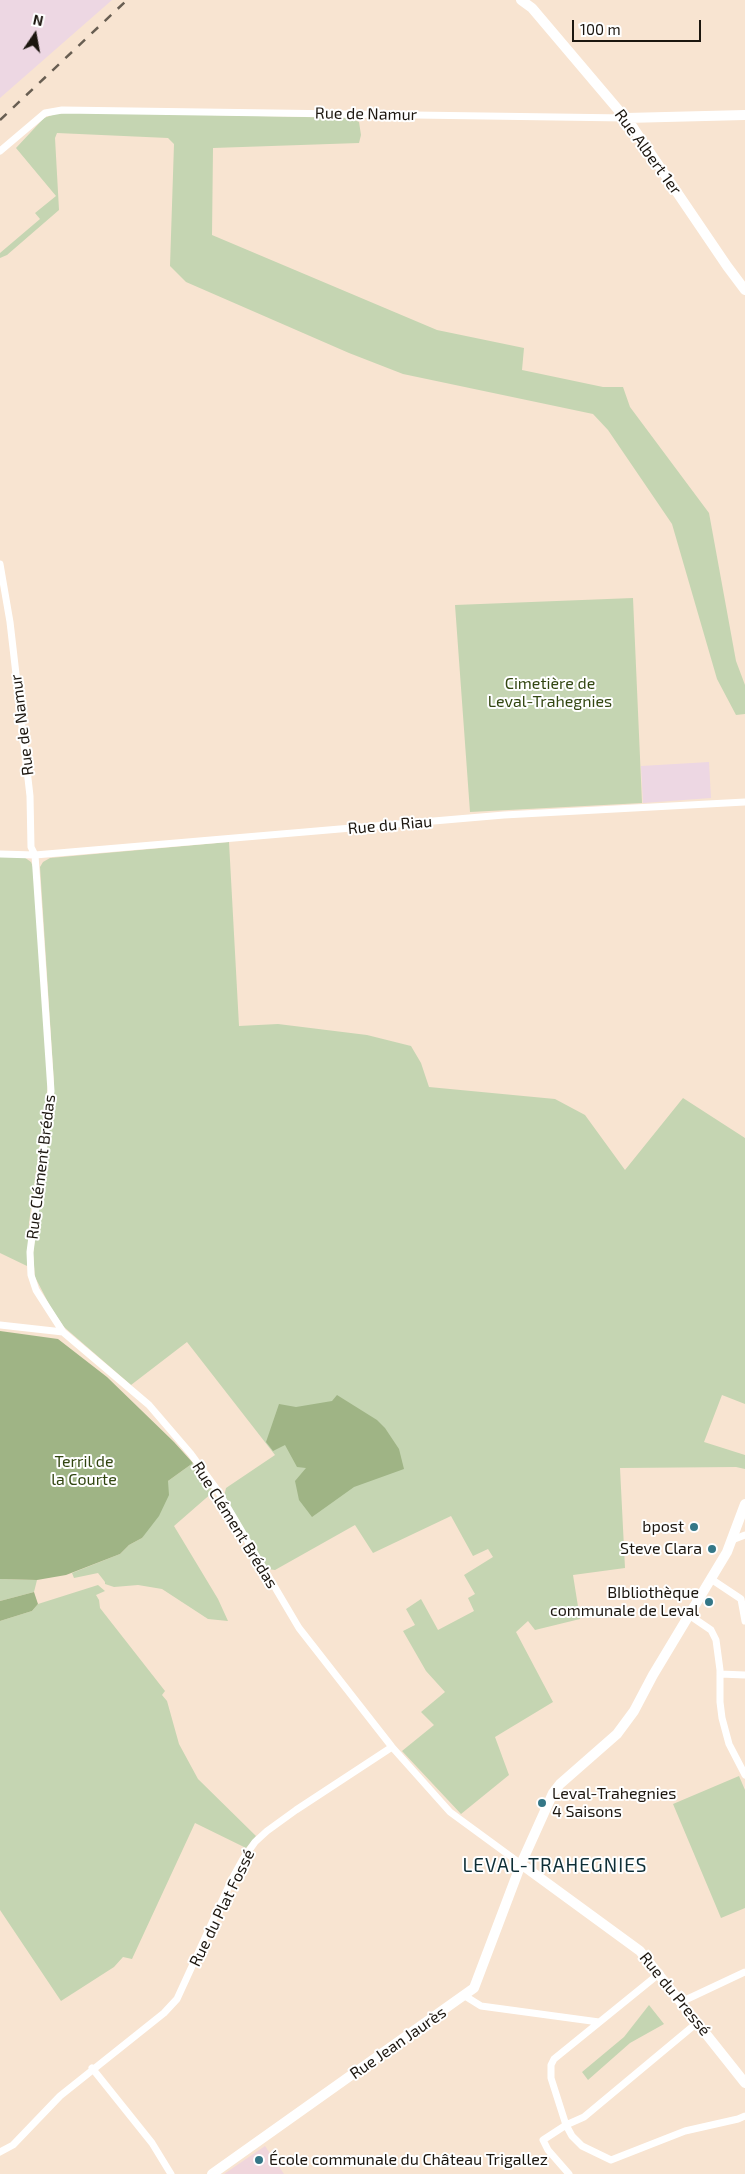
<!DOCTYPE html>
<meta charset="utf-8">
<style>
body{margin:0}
#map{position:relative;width:745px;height:2174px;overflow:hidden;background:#f8e4d1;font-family:"Exo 2",sans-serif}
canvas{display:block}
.north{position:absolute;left:10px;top:10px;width:50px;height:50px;-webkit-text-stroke:4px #fff;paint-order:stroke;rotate:12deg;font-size:14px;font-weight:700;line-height:20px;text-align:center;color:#1c160f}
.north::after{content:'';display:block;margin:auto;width:18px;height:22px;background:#1c160f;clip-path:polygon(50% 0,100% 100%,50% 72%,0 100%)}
.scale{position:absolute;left:572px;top:20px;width:129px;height:22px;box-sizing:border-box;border:2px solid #1c160f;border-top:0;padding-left:6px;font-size:15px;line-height:18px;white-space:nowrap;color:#1c160f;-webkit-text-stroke:4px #fff;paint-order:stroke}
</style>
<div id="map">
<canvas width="745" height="2174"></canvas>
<div class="north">N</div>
<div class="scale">100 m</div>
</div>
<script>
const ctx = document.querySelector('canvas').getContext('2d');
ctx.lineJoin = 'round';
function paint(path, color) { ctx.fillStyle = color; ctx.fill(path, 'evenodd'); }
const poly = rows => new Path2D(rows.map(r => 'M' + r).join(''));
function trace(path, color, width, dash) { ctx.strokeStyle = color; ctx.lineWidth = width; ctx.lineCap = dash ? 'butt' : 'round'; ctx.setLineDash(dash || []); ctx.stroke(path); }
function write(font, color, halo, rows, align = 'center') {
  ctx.font = font + ' "Exo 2",sans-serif'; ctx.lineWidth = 4; ctx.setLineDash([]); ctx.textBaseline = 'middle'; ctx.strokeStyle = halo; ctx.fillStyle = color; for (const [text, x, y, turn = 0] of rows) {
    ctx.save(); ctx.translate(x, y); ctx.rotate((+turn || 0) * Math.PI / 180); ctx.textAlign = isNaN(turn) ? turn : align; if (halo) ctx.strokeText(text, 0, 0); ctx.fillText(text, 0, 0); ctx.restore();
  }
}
const industrial = poly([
 [0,0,112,0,0,98],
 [709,762,711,798,643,803,641,766]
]);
const education = poly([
 [265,2146,284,2174,224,2174]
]);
const green = poly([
 [75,112,350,118,359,122,361,135,359,143,213,148,212,235,437,330,524,348,522,370,603,387,623,387,630,407,709,513,736,661,745,685,745,714,736,715,717,679,672,524,608,430,593,414,403,374,349,353,186,282,170,266,174,144,168,138,57,133,55,138,59,210,7,255,0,258,0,253,40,219,35,213,56,196,16,148,44,118,55,114],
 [633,598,642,803,470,812,455,605],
 [229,842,239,1026,278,1024,367,1035,411,1046,421,1063,429,1087,555,1099,585,1115,625,1170,683,1098,745,1138,745,1404,722,1395,704,1442,745,1455,745,1469,736,1467,620,1468,625,1568,573,1575,580,1619,535,1630,528,1621,516,1632,553,1702,495,1737,509,1775,461,1814,402,1751,434,1725,421,1712,445,1692,426,1671,403,1631,415,1625,406,1609,421,1599,438,1630,474,1611,468,1598,475,1594,464,1575,493,1557,488,1549,473,1556,451,1516,373,1553,355,1525,275,1570,267,1569,224,1496,226,1488,275,1455,187,1342,131,1385,64,1327,51,1308,35,1277,33,1254,54,1083,40,867,43,862,50,858],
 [0,857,24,857,31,862,33,867,48,1085,29,1223,27,1266,0,1253],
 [193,1463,213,1492,174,1526,218,1599,228,1621,208,1619,162,1589,138,1585,114,1587,105,1584,105,1582,98,1573,74,1578,72,1573,120,1554,129,1545,142,1538,168,1481],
 [0,1579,37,1580,34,1592,0,1601],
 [98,1585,105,1591,96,1595,99,1600,100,1608,165,1691,162,1695,167,1701,179,1744,198,1779,256,1836,246,1848,195,1823,132,1959,123,1957,114,1967,61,2001,0,1910,0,1621,32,1611,38,1604],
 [739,1776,745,1790,745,1908,721,1918,673,1804],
 [649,2005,664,2024,630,2043,588,2080,582,2072,624,2037]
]);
const forest = poly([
 [0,1331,58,1339,107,1377,174,1442,193,1463,168,1481,169,1495,159,1516,142,1538,129,1545,120,1554,66,1575,37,1580,0,1579],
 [337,1395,377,1420,385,1428,399,1449,404,1469,354,1487,312,1517,299,1500,295,1481,306,1468,297,1467,285,1445,273,1451,266,1442,279,1404,296,1407,332,1401],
 [34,1592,38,1604,32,1611,0,1621,0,1601]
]);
const street = poly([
 [0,151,45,113,62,110,626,118],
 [0,564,10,622,30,796,31,847,35,855,51,1091,30,1252,31,1275,36,1290,63,1332,149,1405,191,1454,218,1491,299,1628,392,1747,450,1812,521,1864],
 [0,854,35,855,504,815,745,802],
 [0,1325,63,1332],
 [732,1540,745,1535],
 [711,1579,741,1599,745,1621],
 [689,1615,711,1630,716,1640,720,1670,720,1702,722,1718,729,1744,745,1775],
 [720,1674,745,1675],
 [660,1973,554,2059,551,2065,551,2078,566,2125,572,2136,582,2146,611,2160,685,2131,738,2119,745,2116],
 [465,1996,481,2006,599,2022],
 [681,2002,745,1972],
 [92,2068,152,2143,171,2174],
 [0,2152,13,2145,60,2096,164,2013,177,1999,232,1879,243,1859,255,1842,267,1831,296,1810,392,1747],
 [569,2174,548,2150,543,2140,566,2125,584,2117,698,2022]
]);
const secondary = poly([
 [521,0,532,8,632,126,727,266,745,290],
 [626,118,745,115],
 [521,1864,640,1951,745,2083],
 [212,2174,474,1988,521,1864,553,1793,560,1784,617,1734,634,1711,653,1675,727,1552,745,1504]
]);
const rail = poly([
 [0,120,127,0]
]);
const markers = [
 [694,1527,5,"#347787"],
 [712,1549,5,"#347787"],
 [709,1602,5,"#347787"],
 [542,1803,5,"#347787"],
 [259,2160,5,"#347787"]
];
const streetNames = [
 ["Rue de Namur",366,114,1],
 ["Rue Albert 1er",648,152,54],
 ["Rue de Namur",22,725,-97],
 ["Rue du Riau",390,825,-5],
 ["Rue Clément Brédas",41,1167,-83],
 ["Rue Clément Brédas",235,1525,58],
 ["Rue du Plat Fossé",222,1908,-64],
 ["Rue du Pressé",675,1994,51],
 ["Rue Jean Jaurès",398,2043,-35]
];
const parkNames = [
 ["Cimetière de",550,684],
 ["Leval-Trahegnies",550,702],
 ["Terril de",84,1462],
 ["la Courte",84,1480]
];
const poiNames = [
 ["bpost",684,1527],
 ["Steve Clara",702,1549],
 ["BIbliothèque",699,1593],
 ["communale de Leval",699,1611],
 ["Leval-Trahegnies",552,1794,"left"],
 ["4 Saisons",552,1812,"left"],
 ["École communale du Château Trigallez",269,2160,"left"]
];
const quarterNames = [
 ["LEVAL-TRAHEGNIES",555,1866]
];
paint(industrial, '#edd7e3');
paint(education, '#f0d6dc');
paint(green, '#c5d5b2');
paint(forest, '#9fb485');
trace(street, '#fff', 7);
trace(secondary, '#fff', 10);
trace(rail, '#685e52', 2.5, [9, 9]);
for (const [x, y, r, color] of markers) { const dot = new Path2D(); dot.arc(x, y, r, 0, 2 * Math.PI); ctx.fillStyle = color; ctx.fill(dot); trace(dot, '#fff', 2); }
write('16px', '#1c160f', '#fff', streetNames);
write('16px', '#324611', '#fff', parkNames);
write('16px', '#1c160f', '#fff', poiNames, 'right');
ctx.letterSpacing = '1px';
write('19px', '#0e2e36', '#fff', quarterNames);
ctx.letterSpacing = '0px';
</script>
